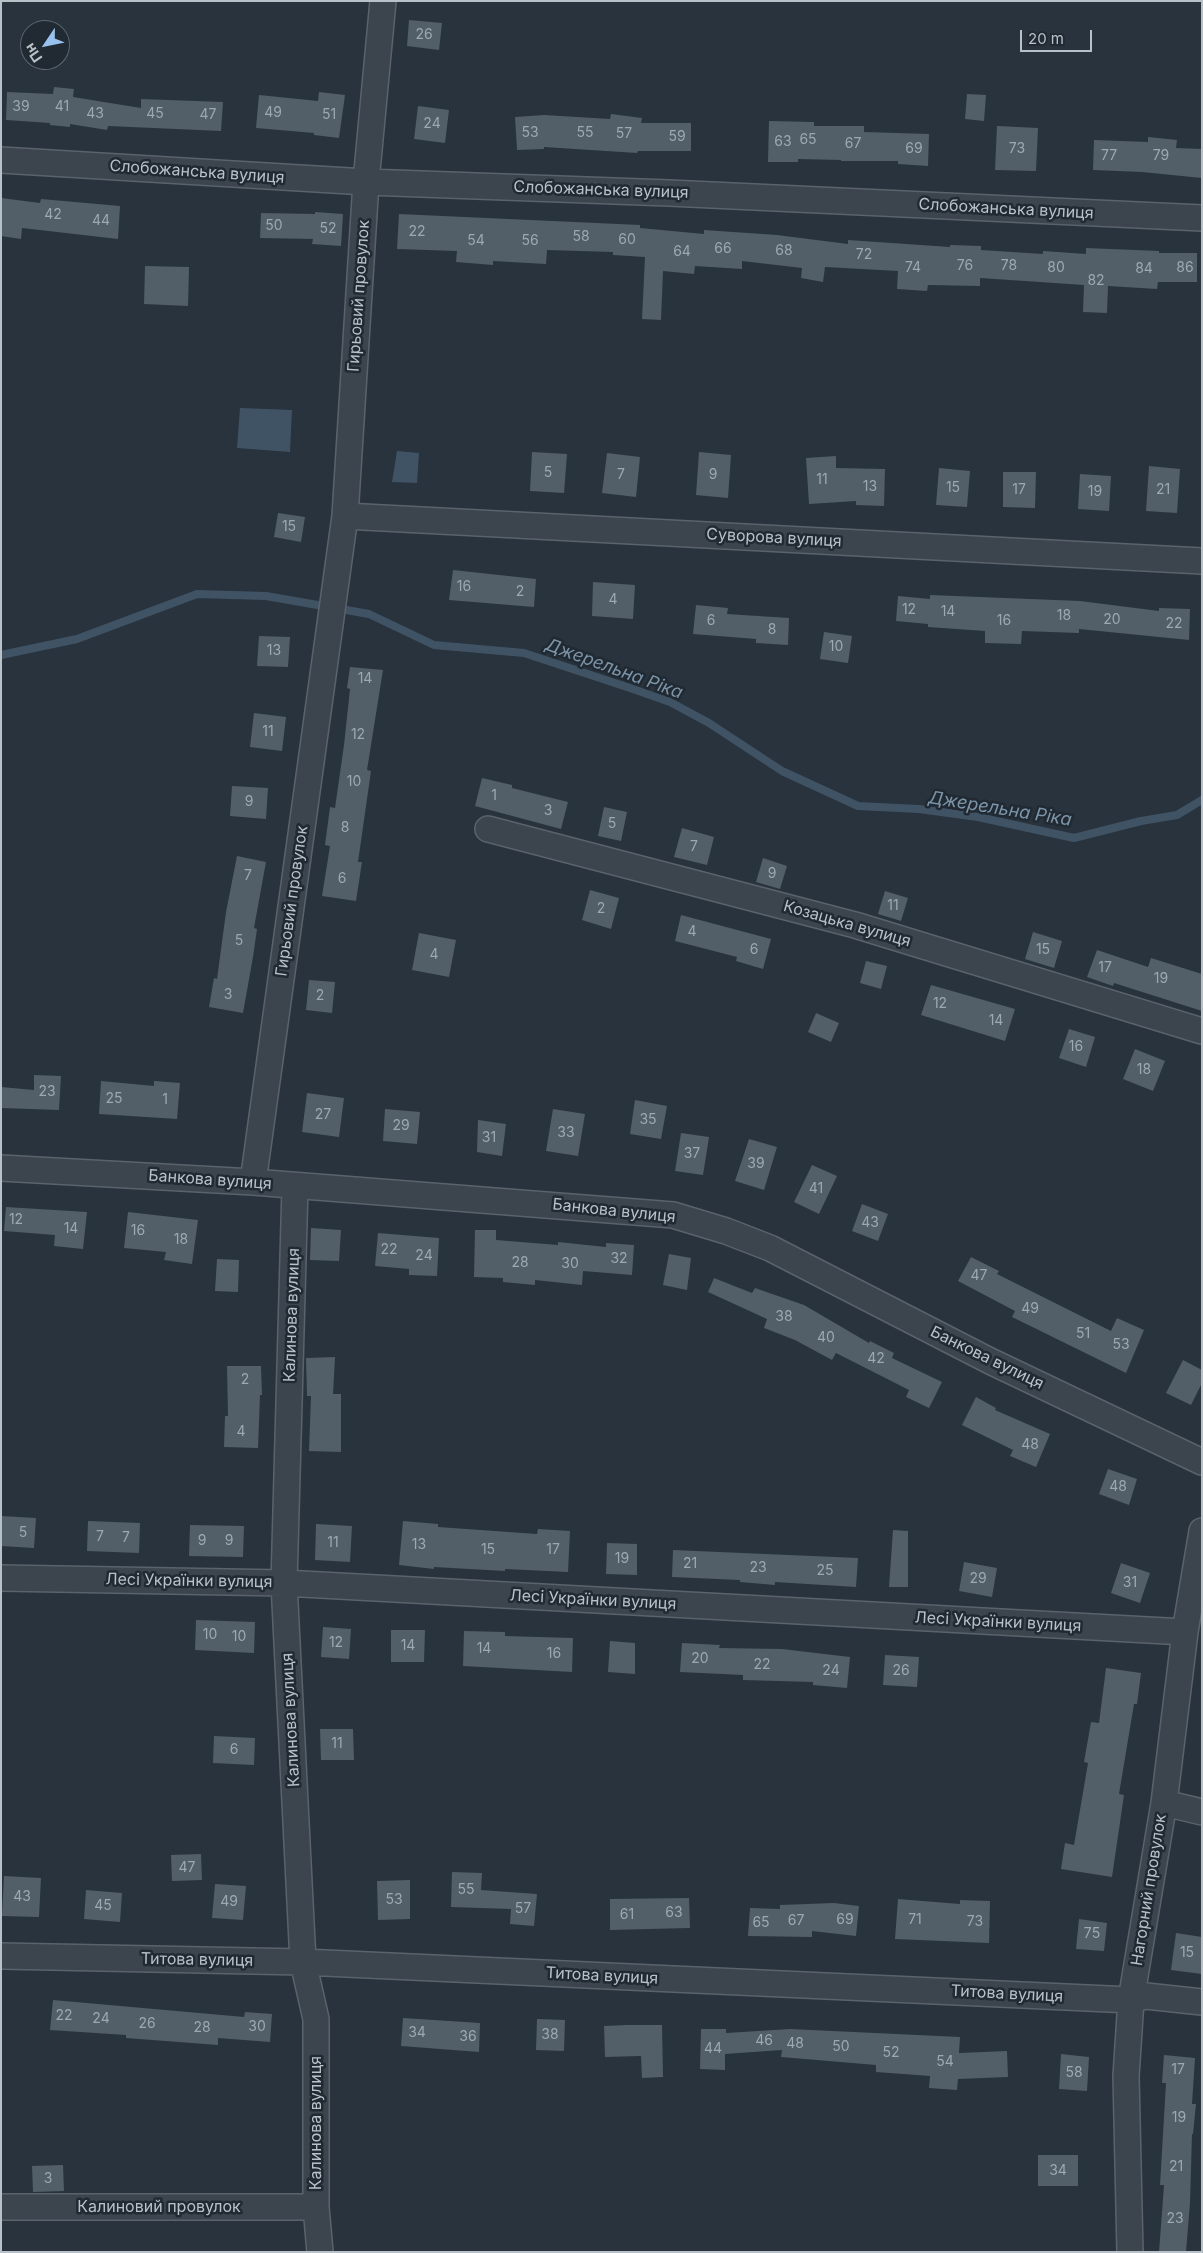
<!DOCTYPE html>
<meta charset="utf-8">
<style>
body{margin:0}
#map{position:relative;width:1203px;height:2253px;overflow:hidden;background:#28333d;font-family:Inter,sans-serif}
canvas{display:block}
.frame{position:absolute;inset:0;border:2px solid #b8c0c8;pointer-events:none}
.north{position:absolute;left:20px;top:20px;width:50px;height:50px;box-sizing:border-box;background:#212a33;border:1px solid #5d666f;border-radius:50%;rotate:236deg;font-size:14px;font-weight:700;line-height:20px;text-align:center;color:#b8c0c8}
.north::after{content:'';display:block;margin:auto;width:18px;height:22px;background:#98c2ed;clip-path:polygon(50% 0,100% 100%,50% 72%,0 100%)}
.scale{position:absolute;left:1020px;top:30px;width:72px;height:22px;box-sizing:border-box;border:2px solid #b8c0c8;border-top:0;padding-left:6px;font-size:15px;line-height:18px;white-space:nowrap;color:#b8c0c8;-webkit-text-stroke:4px #212a33;paint-order:stroke}
</style>
<div id="map">
<canvas width="1203" height="2253"></canvas>
<div class="frame"></div>
<div class="north">Пн</div>
<div class="scale">20 m</div>
</div>
<script>
const ctx = document.querySelector('canvas').getContext('2d');
ctx.lineJoin = 'round';
function paint(path, color) { ctx.fillStyle = color; ctx.fill(path, 'evenodd'); }
const poly = rows => new Path2D(rows.map(r => 'M' + r).join(''));
function trace(path, color, width, dash) { ctx.strokeStyle = color; ctx.lineWidth = width; ctx.lineCap = dash ? 'butt' : 'round'; ctx.setLineDash(dash || []); ctx.stroke(path); }
function write(font, color, halo, rows, align = 'center') {
  ctx.font = font + ' Inter,sans-serif'; ctx.lineWidth = 5; ctx.setLineDash([]); ctx.textBaseline = 'middle'; ctx.strokeStyle = halo; ctx.fillStyle = color; for (const [text, x, y, turn = 0] of rows) {
    ctx.save(); ctx.translate(x, y); ctx.rotate((+turn || 0) * Math.PI / 180); ctx.textAlign = isNaN(turn) ? turn : align; if (halo) ctx.strokeText(text, 0, 0); ctx.fillText(text, 0, 0); ctx.restore();
  }
}
const water = poly([
 [240,408,292,410,290,452,237,448],
 [397,451,419,453,417,483,392,482]
]);
const stream = poly([
 [1,655,77,639,197,594,266,596,369,614,434,645,524,653,630,688,670,702,709,723,782,771,858,806,919,809,978,817,1074,838,1141,821,1177,815,1202,800]
]);
const building = poly([
 [409,20,442,23,439,50,407,46],
 [54,87,74,89,73,97,141,108,141,99,223,102,221,131,108,126,107,130,70,124,70,127,50,125,50,123,6,120,7,92,53,94],
 [319,92,345,95,339,138,314,135,314,133,256,128,259,95,318,101],
 [967,94,986,95,984,121,965,119],
 [418,106,449,110,445,143,414,139],
 [611,114,642,118,641,123,691,123,691,151,638,151,637,153,544,147,544,149,517,150,515,117,544,115,610,119],
 [769,121,814,122,814,126,864,126,864,132,929,134,928,166,898,164,898,161,841,161,841,160,798,159,798,162,768,162],
 [997,126,1038,128,1036,171,995,170],
 [1148,137,1177,140,1176,148,1202,149,1202,178,1142,172,1093,170,1094,140,1148,142],
 [1,198,40,203,41,199,120,206,118,239,22,228,21,239,1,236],
 [315,212,343,214,341,246,312,244,313,239,260,238,261,213,315,214],
 [399,214,640,225,640,228,704,234,704,230,777,235,848,244,848,240,950,247,950,245,981,246,981,250,1043,254,1043,251,1086,254,1086,248,1159,251,1159,253,1197,253,1197,282,1158,282,1157,289,1108,286,1107,313,1083,312,1084,285,980,278,980,286,928,285,927,291,897,289,898,271,825,267,823,282,801,278,802,268,742,261,742,269,695,266,694,274,663,271,661,320,642,319,645,257,613,255,613,252,547,250,546,264,493,261,493,265,456,262,457,251,397,249],
 [145,266,189,267,188,306,144,304],
 [532,452,567,454,564,493,530,491],
 [699,452,731,455,728,498,696,495],
 [607,453,640,457,636,497,602,493],
 [836,456,836,468,885,469,884,506,856,505,856,501,809,504,806,458],
 [1149,466,1180,469,1177,513,1146,511],
 [939,468,970,471,967,507,936,505],
 [1003,472,1036,472,1035,508,1003,507],
 [1080,474,1111,476,1109,511,1078,509],
 [278,513,305,517,301,542,274,537],
 [453,570,536,579,534,607,449,600],
 [593,582,635,585,633,619,592,616],
 [930,595,1080,601,1159,611,1159,608,1190,609,1189,640,1079,629,1079,633,1022,631,1021,644,985,643,985,631,928,627,928,624,896,621,898,596,930,599],
 [696,605,728,608,727,614,789,618,788,645,756,643,756,639,693,634],
 [824,632,852,636,848,663,820,659],
 [259,636,290,637,288,667,257,666],
 [350,667,383,670,367,770,371,771,358,862,362,862,356,901,322,896,330,846,325,845,330,807,335,808,344,745,350,689,347,688],
 [254,713,286,717,282,751,250,747],
 [482,778,512,785,512,788,568,802,561,829,475,806],
 [232,786,268,788,266,819,230,816],
 [604,807,627,812,621,841,598,836],
 [682,828,714,837,707,865,674,857],
 [237,856,266,862,254,928,257,929,253,957,243,1013,209,1007,214,978,217,979,226,912],
 [763,858,787,866,780,889,756,882],
 [590,890,619,898,611,929,582,920],
 [885,891,908,898,901,921,878,914],
 [681,915,771,939,763,969,736,961,737,957,675,941],
 [1033,932,1062,941,1054,968,1025,959],
 [419,933,456,940,449,977,412,970],
 [1097,950,1148,967,1151,958,1202,974,1202,1011,1114,983,1113,986,1087,977],
 [866,961,887,966,881,989,860,983],
 [309,980,335,982,332,1013,306,1010],
 [931,985,1015,1009,1005,1041,921,1015],
 [816,1013,839,1023,831,1042,808,1032],
 [1069,1029,1095,1037,1086,1067,1059,1058],
 [1135,1049,1165,1061,1153,1091,1123,1079],
 [34,1075,61,1076,59,1110,1,1108,1,1087,34,1090],
 [101,1081,154,1086,154,1081,180,1083,177,1119,99,1114],
 [307,1093,344,1098,339,1137,302,1132],
 [635,1100,667,1106,661,1139,630,1134],
 [385,1109,420,1112,417,1144,383,1141],
 [553,1109,585,1114,578,1156,546,1151],
 [478,1120,506,1124,502,1156,477,1152],
 [681,1133,709,1137,703,1175,675,1171],
 [749,1139,777,1147,764,1190,735,1181],
 [812,1165,837,1176,819,1214,794,1202],
 [862,1204,888,1214,878,1241,852,1231],
 [6,1207,87,1212,83,1249,54,1246,55,1235,4,1231],
 [128,1212,198,1220,192,1264,164,1260,166,1252,124,1248],
 [311,1228,341,1230,339,1261,310,1260],
 [475,1230,496,1230,496,1240,558,1245,558,1242,606,1247,606,1243,634,1245,632,1275,583,1271,582,1285,535,1280,535,1285,503,1282,503,1278,474,1277],
 [378,1233,439,1238,437,1276,409,1275,409,1269,375,1266],
 [669,1254,691,1258,687,1290,663,1285],
 [971,1257,999,1271,997,1274,1111,1331,1117,1318,1144,1330,1126,1373,1012,1317,1015,1311,958,1281],
 [217,1259,239,1260,238,1292,215,1291],
 [714,1278,752,1293,755,1288,804,1305,869,1343,870,1341,894,1353,892,1358,942,1382,929,1408,906,1397,909,1390,836,1353,832,1360,795,1340,764,1328,767,1319,708,1292],
 [335,1357,333,1394,341,1394,341,1452,309,1451,311,1396,307,1396,306,1358],
 [1183,1360,1202,1370,1202,1383,1191,1405,1166,1393],
 [227,1366,261,1366,262,1395,260,1395,258,1448,224,1447,225,1416,228,1416],
 [976,1397,996,1408,995,1410,1050,1434,1036,1467,1010,1456,1013,1450,962,1425],
 [1108,1469,1137,1479,1129,1505,1099,1494],
 [1,1516,36,1518,34,1548,1,1546],
 [88,1521,140,1523,139,1553,87,1551],
 [403,1521,438,1524,438,1527,537,1534,538,1529,570,1531,568,1572,505,1569,505,1571,434,1567,434,1569,399,1565],
 [316,1524,352,1526,350,1562,315,1560],
 [190,1525,244,1526,243,1557,189,1556],
 [893,1530,908,1531,908,1587,889,1587],
 [607,1543,637,1544,637,1575,606,1574],
 [673,1550,858,1558,856,1587,775,1582,775,1585,740,1582,740,1580,672,1577],
 [964,1562,997,1568,992,1597,959,1591],
 [1121,1563,1150,1573,1140,1603,1111,1593],
 [196,1620,255,1622,254,1653,195,1650],
 [323,1627,351,1629,349,1659,321,1657],
 [391,1630,425,1630,424,1662,391,1662],
 [464,1631,505,1632,505,1636,573,1638,572,1672,463,1666],
 [610,1641,635,1643,635,1674,608,1672],
 [682,1643,720,1645,719,1648,782,1649,850,1657,847,1688,813,1685,813,1682,743,1680,743,1675,680,1672],
 [885,1655,919,1657,917,1687,883,1685],
 [1106,1668,1141,1673,1137,1704,1134,1704,1119,1794,1124,1795,1112,1877,1061,1869,1065,1843,1074,1845,1088,1763,1084,1762,1091,1722,1099,1723],
 [320,1729,353,1729,354,1760,321,1760],
 [214,1736,255,1738,254,1765,213,1763],
 [201,1854,202,1880,172,1881,171,1855],
 [452,1872,482,1873,481,1890,537,1894,534,1926,510,1924,511,1909,451,1907],
 [4,1876,41,1878,39,1917,2,1916],
 [410,1880,410,1919,378,1920,377,1881],
 [215,1884,246,1886,243,1920,212,1918],
 [86,1890,122,1893,120,1922,84,1919],
 [689,1898,690,1928,610,1930,610,1899],
 [898,1899,960,1904,960,1900,990,1901,989,1943,895,1939],
 [834,1903,859,1906,856,1936,812,1931,812,1937,748,1936,750,1908,780,1909,780,1905],
 [1079,1919,1107,1923,1104,1951,1076,1949],
 [1176,1933,1202,1937,1202,1974,1171,1970],
 [53,2000,244,2017,245,2012,272,2014,270,2042,218,2038,218,2045,126,2038,126,2035,50,2030],
 [403,2018,480,2023,479,2052,401,2046],
 [537,2019,565,2020,564,2051,536,2050],
 [627,2025,662,2025,663,2077,642,2078,641,2056,605,2057,604,2026],
 [701,2029,726,2029,726,2033,790,2029,960,2037,959,2053,1007,2051,1008,2077,958,2079,957,2090,929,2088,930,2076,876,2072,876,2065,781,2057,782,2050,725,2054,725,2070,700,2069],
 [1061,2054,1089,2057,1087,2091,1059,2089],
 [1164,2055,1195,2058,1192,2104,1196,2104,1193,2134,1192,2134,1190,2203,1186,2252,1159,2252,1164,2185,1160,2185,1166,2083,1162,2083],
 [1038,2155,1078,2155,1078,2186,1038,2186],
 [63,2165,64,2191,33,2192,32,2166]
]);
const minor = poly([
 [1,160,366,182,669,193,1202,218],
 [345,516,1202,561],
 [488,829,855,925,1202,1031],
 [1,1168,253,1182,673,1215,726,1231,770,1248,990,1361,1202,1462],
 [253,1182,345,516,366,182,383,1],
 [295,1186,284,1583,303,1962,316,2019,316,2207,320,2252],
 [1,1578,284,1583,1185,1632],
 [1164,1803,1202,1812],
 [1,1956,303,1962,1131,2000,1146,1996,1202,2002],
 [1,2207,316,2207],
 [1130,2252,1126,2076,1131,2000,1164,1803,1185,1632,1202,1531]
]);
const numberNames = [
 ["26",424,35],
 ["39",21,107],
 ["41",62,107],
 ["49",273,113],
 ["43",95,114],
 ["45",155,114],
 ["47",208,115],
 ["51",329,115],
 ["24",432,124],
 ["53",530,133],
 ["55",585,133],
 ["57",624,134],
 ["59",677,137],
 ["65",808,140],
 ["63",783,142],
 ["67",853,144],
 ["69",914,149],
 ["73",1017,149],
 ["77",1109,156],
 ["79",1161,156],
 ["42",53,215],
 ["44",101,221],
 ["50",274,226],
 ["52",328,229],
 ["22",417,232],
 ["58",581,237],
 ["60",627,240],
 ["54",476,241],
 ["56",530,241],
 ["66",723,249],
 ["68",784,251],
 ["64",682,252],
 ["72",864,255],
 ["76",965,266],
 ["78",1009,266],
 ["74",913,268],
 ["80",1056,268],
 ["86",1185,268],
 ["84",1144,269],
 ["82",1096,281],
 ["5",548,473],
 ["7",621,475],
 ["9",713,475],
 ["11",822,480],
 ["13",870,487],
 ["15",953,488],
 ["17",1019,490],
 ["21",1163,490],
 ["19",1095,492],
 ["15",289,527],
 ["16",464,587],
 ["2",520,592],
 ["4",613,600],
 ["12",909,610],
 ["14",948,612],
 ["18",1064,616],
 ["20",1112,620],
 ["6",711,621],
 ["16",1004,621],
 ["22",1174,624],
 ["8",772,630],
 ["10",836,647],
 ["13",274,651],
 ["14",365,679],
 ["11",268,732],
 ["12",358,735],
 ["10",354,782],
 ["1",494,796],
 ["9",249,802],
 ["3",548,811],
 ["5",612,824],
 ["8",345,828],
 ["7",694,847],
 ["9",772,874],
 ["7",248,876],
 ["6",342,879],
 ["11",893,906],
 ["2",601,909],
 ["4",692,932],
 ["5",239,941],
 ["6",754,950],
 ["15",1043,950],
 ["4",434,955],
 ["17",1105,968],
 ["19",1161,979],
 ["3",228,995],
 ["2",320,996],
 ["12",940,1004],
 ["14",996,1021],
 ["16",1076,1047],
 ["18",1144,1070],
 ["23",47,1092],
 ["25",114,1099],
 ["1",165,1100],
 ["27",323,1115],
 ["35",648,1120],
 ["29",401,1126],
 ["33",566,1133],
 ["31",489,1138],
 ["37",692,1154],
 ["39",756,1164],
 ["41",816,1189],
 ["12",16,1220],
 ["43",870,1223],
 ["14",71,1229],
 ["16",138,1231],
 ["18",181,1240],
 ["22",389,1250],
 ["24",424,1256],
 ["32",619,1259],
 ["28",520,1263],
 ["30",570,1264],
 ["47",979,1276],
 ["49",1030,1309],
 ["38",784,1317],
 ["51",1083,1334],
 ["40",826,1338],
 ["53",1121,1345],
 ["42",876,1359],
 ["2",245,1380],
 ["4",241,1432],
 ["48",1030,1445],
 ["48",1118,1487],
 ["5",23,1533],
 ["7",100,1537],
 ["7",126,1538],
 ["9",202,1541],
 ["9",229,1541],
 ["11",333,1543],
 ["13",419,1545],
 ["15",488,1550],
 ["17",553,1550],
 ["19",622,1559],
 ["21",690,1564],
 ["23",758,1568],
 ["25",825,1571],
 ["29",978,1579],
 ["31",1130,1583],
 ["10",210,1635],
 ["10",239,1637],
 ["12",336,1643],
 ["14",408,1646],
 ["14",484,1649],
 ["16",554,1654],
 ["20",700,1659],
 ["22",762,1665],
 ["24",831,1671],
 ["26",901,1671],
 ["11",337,1744],
 ["6",234,1750],
 ["47",187,1868],
 ["55",466,1890],
 ["43",22,1897],
 ["53",394,1900],
 ["49",229,1902],
 ["45",103,1906],
 ["57",523,1909],
 ["63",674,1913],
 ["61",627,1915],
 ["69",845,1920],
 ["71",915,1920],
 ["67",796,1921],
 ["73",975,1922],
 ["65",761,1923],
 ["75",1092,1934],
 ["15",1187,1953],
 ["22",64,2016],
 ["24",101,2019],
 ["26",147,2024],
 ["30",257,2027],
 ["28",202,2028],
 ["34",417,2033],
 ["38",550,2035],
 ["36",468,2037],
 ["46",764,2041],
 ["48",795,2044],
 ["50",841,2047],
 ["44",713,2049],
 ["52",891,2053],
 ["54",945,2062],
 ["17",1178,2070],
 ["58",1074,2073],
 ["19",1179,2118],
 ["21",1176,2167],
 ["34",1058,2171],
 ["3",48,2179],
 ["23",1175,2219]
];
const streetNames = [
 ["Слобожанська вулиця",197,172,4],
 ["Слобожанська вулиця",601,190,2],
 ["Слобожанська вулиця",1006,209,3],
 ["Гирьовий провулок",359,296,-86],
 ["Суворова вулиця",774,538,3],
 ["Гирьовий провулок",292,901,-82],
 ["Козацька вулиця",847,924,16],
 ["Банкова вулиця",210,1180,4],
 ["Банкова вулиця",614,1211,6],
 ["Калинова вулиця",292,1315,-88],
 ["Банкова вулиця",987,1358,26],
 ["Лесі Українки вулиця",189,1581,1],
 ["Лесі Українки вулиця",593,1600,3],
 ["Лесі Українки вулиця",998,1622,3],
 ["Калинова вулиця",291,1720,-93],
 ["Нагорний провулок",1149,1890,-81],
 ["Титова вулиця",197,1960,1],
 ["Титова вулиця",602,1976,3],
 ["Титова вулиця",1007,1994,3],
 ["Калинова вулиця",316,2123,-90],
 ["Калиновий провулок",159,2207]
];
const waterNames = [
 ["Джерельна Ріка",614,669,20],
 ["Джерельна Ріка",1000,809,9]
];
paint(water, '#405365');
trace(stream, '#405365', 8);
paint(building, '#525e68');
trace(minor, '#5a636b', 28);
trace(minor, '#3c454e', 25);
write('14px', '#9ea8b0', null, numberNames);
write('16px', '#b8c0c8', '#212a33', streetNames);
write('italic 18px', '#7c94a8', '#212a33', waterNames);
</script>
